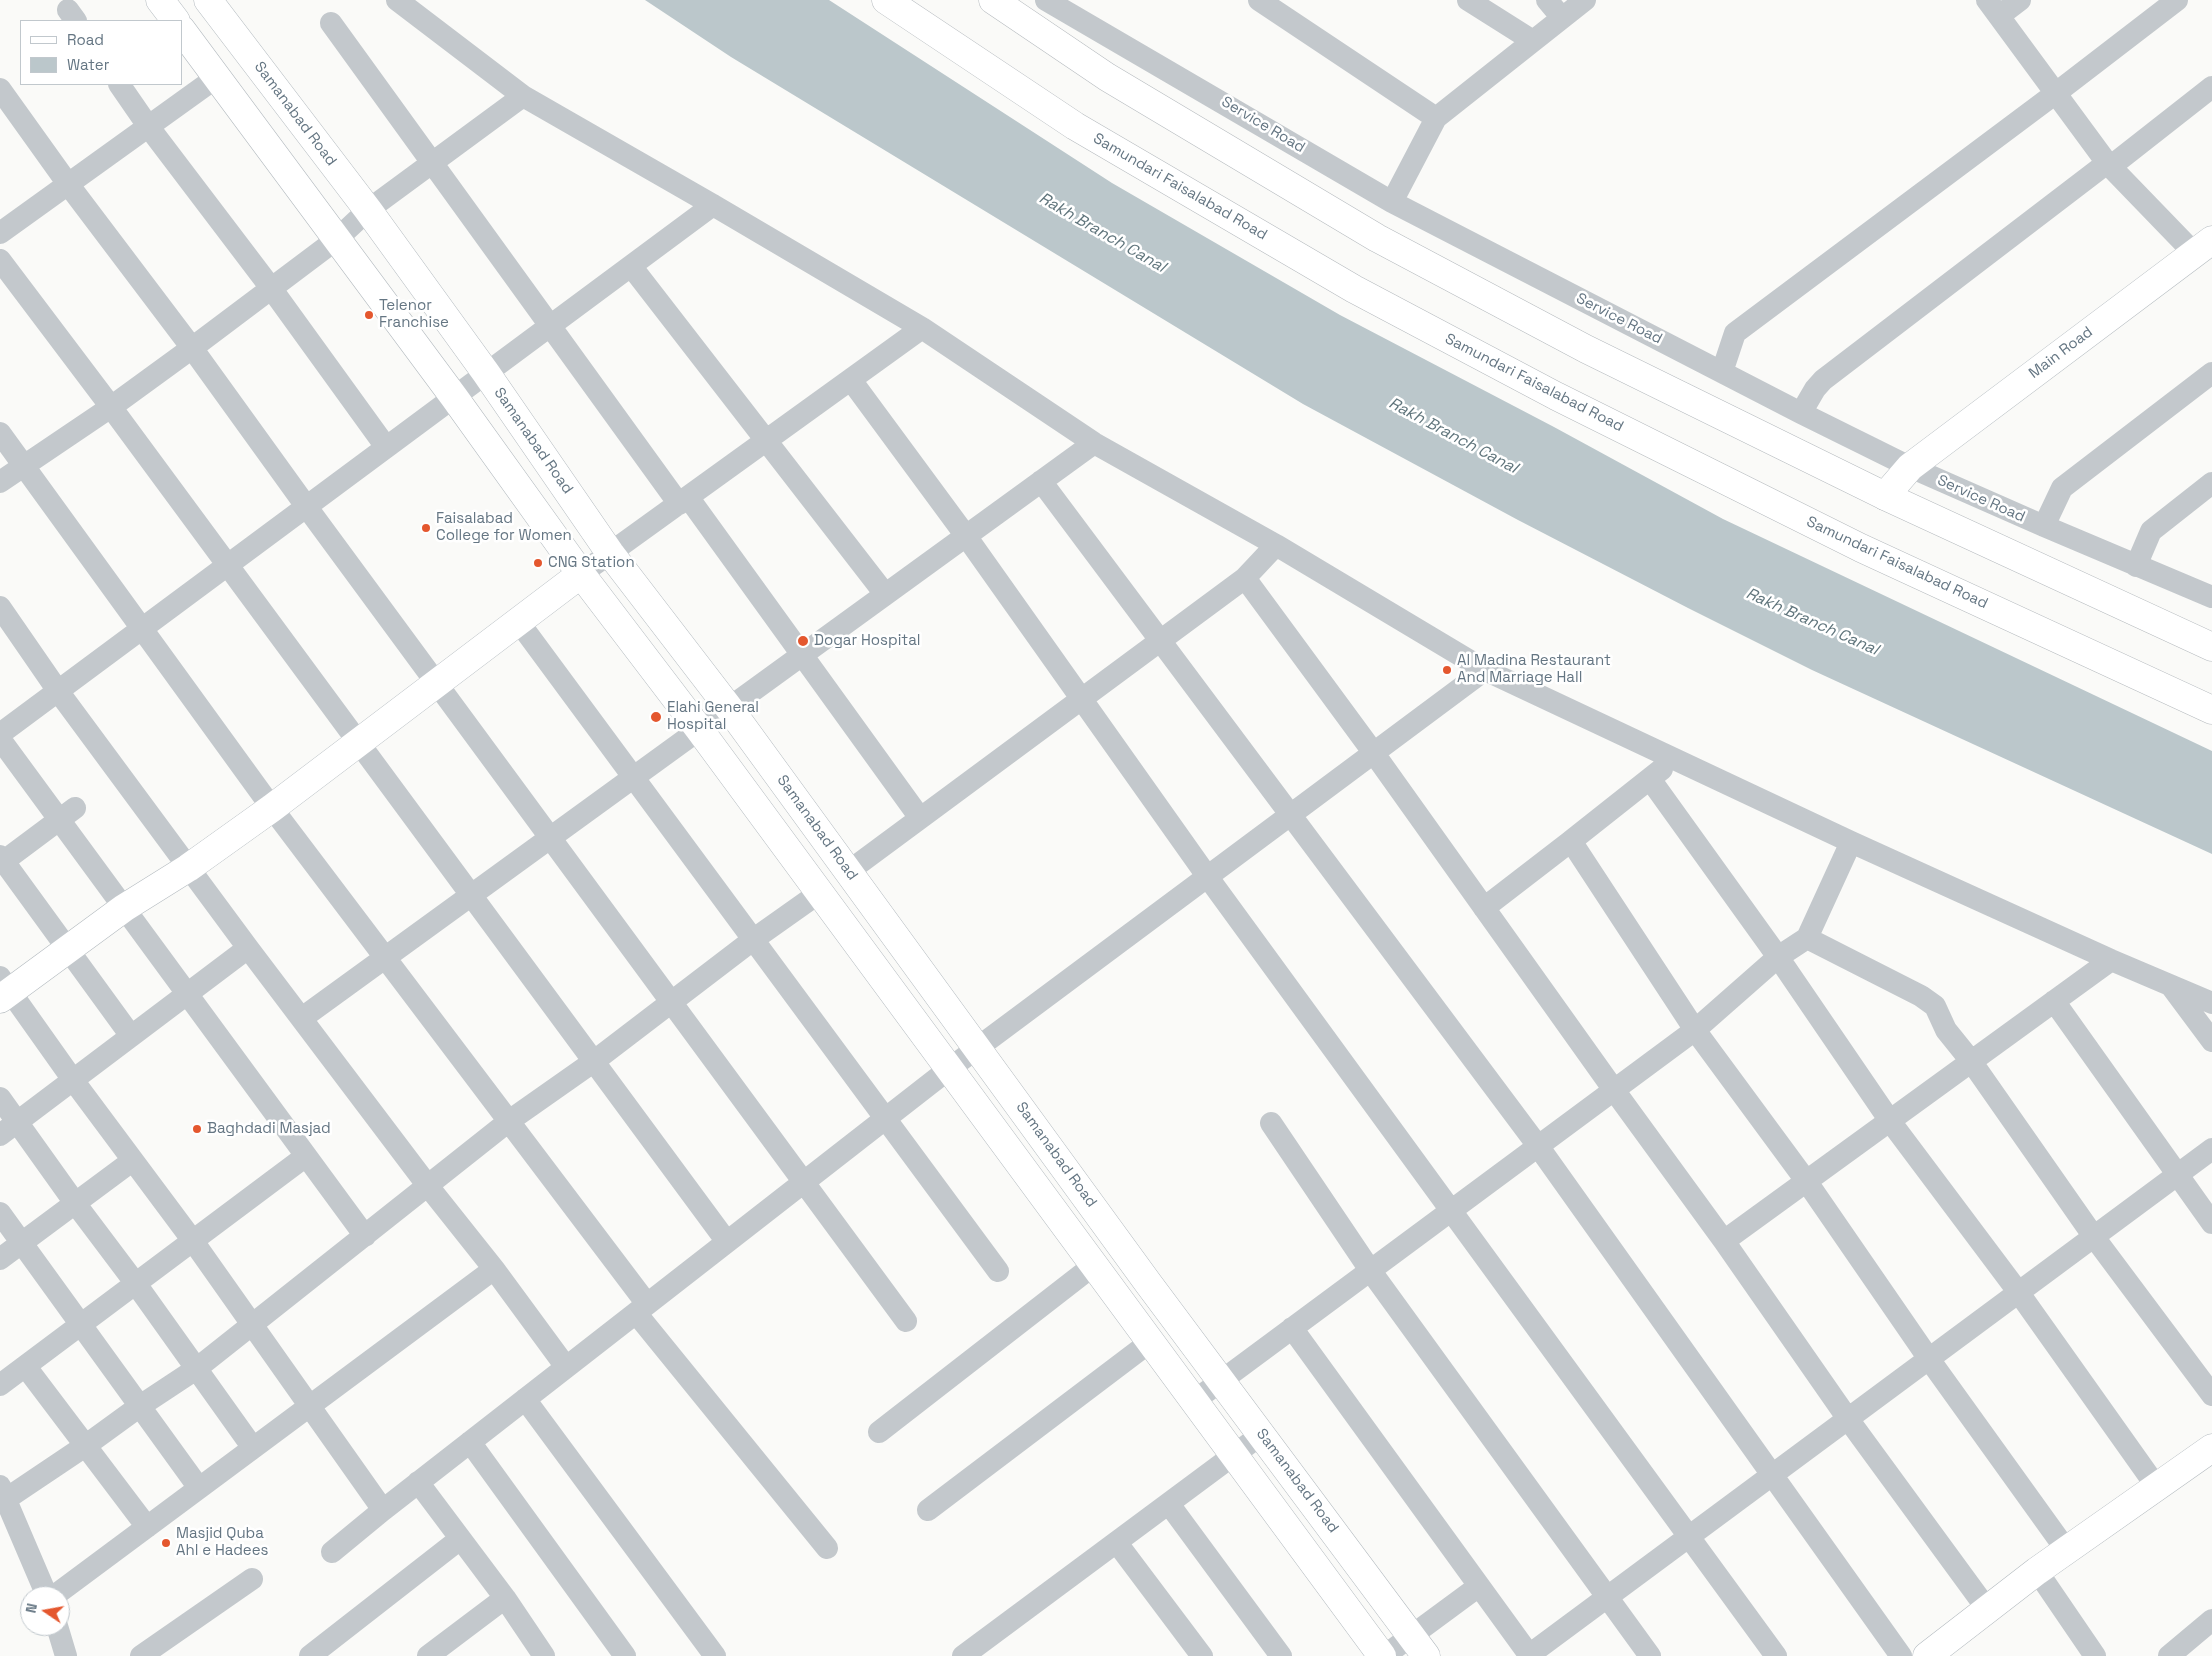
<!DOCTYPE html>
<style>
body{margin:0}
#map{position:relative;width:2212px;height:1656px;overflow:hidden;background:#fafaf8;font-family:"Space Grotesk",sans-serif}
canvas{display:block}
.legend{position:absolute;left:20px;top:20px;width:162px;height:65px;box-sizing:border-box;background:#fff;border:1px solid #c1c8cd;margin:0;padding:6px 9px;list-style:none;font-size:15px;color:#657683}
.legend li{display:flex;align-items:center;gap:10px;height:25px}
.legend b{width:25px;border:1px solid #c1c8cd}
.north{position:absolute;left:20px;top:1586px;width:50px;height:50px;box-sizing:border-box;background:#fff;border:1px solid #c1c8cd;border-radius:50%;rotate:282deg;font-size:14px;font-weight:700;line-height:20px;text-align:center;color:#657683}
.north::after{content:'';display:block;margin:auto;width:18px;height:22px;background:#e4572e;clip-path:polygon(50% 0,100% 100%,50% 72%,0 100%)}
</style>
<div id="map">
<canvas width="2212" height="1656"></canvas>
<ul class="legend">
<li><b style="height:6px;background:#fff"></b>Road</li>
<li><b style="height:14px;background:#bbc7cb"></b>Water</li>
</ul>
<div class="north">N</div>
</div>
<script>
const ctx = document.querySelector('canvas').getContext('2d');
ctx.lineJoin = 'round';
function paint(path, color) { ctx.fillStyle = color; ctx.fill(path, 'evenodd'); }
const poly = rows => new Path2D(rows.map(r => 'M' + r).join(''));
function trace(path, color, width, dash) { ctx.strokeStyle = color; ctx.lineWidth = width; ctx.lineCap = dash ? 'butt' : 'round'; ctx.setLineDash(dash || []); ctx.stroke(path); }
function write(font, color, halo, rows, align = 'center') {
  ctx.font = font + ' "Space Grotesk",sans-serif'; ctx.lineWidth = 5; ctx.setLineDash([]); ctx.textBaseline = 'middle'; ctx.strokeStyle = halo; ctx.fillStyle = color; for (const [text, x, y, turn = 0] of rows) {
    ctx.save(); ctx.translate(x, y); ctx.rotate((+turn || 0) * Math.PI / 180); ctx.textAlign = isNaN(turn) ? turn : align; if (halo) ctx.strokeText(text, 0, 0); ctx.fillText(text, 0, 0); ctx.restore();
  }
}
const water = poly([
 [645,0,829,0,1112,183,1340,315,1554,427,1723,519,2212,751,2212,854,1812,670,1688,608,1518,520,1303,404,731,57]
]);
const street = poly([
 [397,0,523,96,713,205,922,328,1094,443,1276,545,1485,670,1851,842,2111,960,2212,1003],
 [1046,0,1392,202,1801,413,1910,467,2044,526,2212,597],
 [1259,0,1436,118],
 [1468,0,1533,41],
 [1547,0,1562,18],
 [1987,0,2107,163,2194,253],
 [68,10,76,21],
 [1999,16,2020,0],
 [331,23,679,504],
 [119,84,148,126,271,288,386,447],
 [0,89,68,184,192,348,306,506,906,1321],
 [2110,167,2212,87],
 [1392,202,1436,118,1585,0],
 [0,233,217,77],
 [0,260,111,407,727,1242],
 [631,266,885,594],
 [1722,372,1735,333,2056,93,2177,0],
 [851,380,966,536,1207,876,1776,1656],
 [1801,413,1815,389,1823,380,2107,163],
 [0,433,272,808,647,1304],
 [1041,481,1538,1146,1901,1656],
 [0,482,111,407,192,348,337,239,368,210,523,96],
 [688,497,920,818],
 [2044,526,2062,488,2212,373],
 [2136,566,2151,531,2212,483],
 [581,574,922,328],
 [1245,578,1373,752,1614,1090,1724,1241,1848,1419,1987,1609],
 [0,607,58,691,248,948,428,1186,494,1269,566,1367],
 [518,621,998,1271],
 [0,734,713,205],
 [0,739,365,1236],
 [1650,779,1778,957,1890,1121,2019,1293,2156,1486],
 [1571,841,1662,769],
 [0,856,131,1036],
 [0,864,75,808],
 [849,871,1245,578,1276,545],
 [1484,908,1571,841,1695,1030,1807,1182,1929,1359,2067,1551],
 [1807,938,1921,996,1935,1006,1946,1030,1971,1061,2094,1237,2212,1395],
 [0,977,73,1080,193,1241,383,1510],
 [2171,986,2212,1041],
 [2054,1001,2212,1223],
 [302,1018,1094,443],
 [0,1098,75,1203,136,1284,253,1448],
 [1271,1123,1370,1270,1650,1656],
 [0,1135,248,948],
 [0,1213,199,1488],
 [1724,1241,2111,960],
 [0,1259,132,1161],
 [636,1313,827,1548],
 [1292,1328,1530,1656],
 [26,1367,147,1527],
 [0,1385,306,1156],
 [525,1399,715,1656],
 [1194,1401,1695,1030,1778,957,1807,938,1851,842],
 [879,1432,1094,1265],
 [470,1442,625,1656],
 [418,1482,505,1598,544,1656],
 [0,1486,47,1596],
 [6,1499,85,1446,140,1406,196,1369,509,1121,593,1062,754,939,819,893],
 [1169,1504,1281,1656],
 [928,1510,1150,1342],
 [1117,1543,1202,1656],
 [332,1552,383,1510,949,1069,1485,670],
 [2037,1571,2095,1656],
 [54,1596,494,1269],
 [57,1626,66,1656],
 [1529,1655,2212,1149],
 [141,1656,252,1579],
 [310,1656,460,1539],
 [428,1656,505,1598],
 [963,1656,1262,1434],
 [1384,1656,1479,1586],
 [2169,1656,2212,1620]
]);
const secondary = poly([
 [160,0,176,21],
 [208,0,368,210,486,373,610,553,729,708,1148,1283,1426,1656],
 [181,29,454,397,581,574,699,729,1382,1656],
 [1885,496,1910,467,2212,240],
 [0,999,124,908,188,868,272,808,581,574],
 [1927,1656,2037,1571,2212,1448]
]);
const primary = poly([
 [886,0,1075,126,1354,289,1556,396,1861,548,2212,710],
 [993,0,1107,77,1377,238,1586,349,1885,496,2212,647]
]);
const markers = [
 [369,315,5,"#e4572e"],
 [426,528,5,"#e4572e"],
 [538,563,5,"#e4572e"],
 [803,641,6,"#e4572e"],
 [1447,670,5,"#e4572e"],
 [656,717,6,"#e4572e"],
 [197,1129,5,"#e4572e"],
 [166,1543,5,"#e4572e"]
];
const streetNames = [
 ["Samanabad Road",295,114,53],
 ["Service Road",1263,125,31],
 ["Samundari Faisalabad Road",1180,187,30],
 ["Service Road",1619,319,27],
 ["Main Road",2061,353,-37],
 ["Samundari Faisalabad Road",1534,383,27],
 ["Samanabad Road",533,441,55],
 ["Service Road",1981,499,24],
 ["Samundari Faisalabad Road",1897,563,25],
 ["Samanabad Road",817,828,54],
 ["Samanabad Road",1056,1155,54],
 ["Samanabad Road",1297,1481,53]
];
const poiNames = [
 ["Telenor",379,306],
 ["Franchise",379,323],
 ["Faisalabad",436,519],
 ["College for Women",436,536],
 ["CNG Station",548,563],
 ["Dogar Hospital",814,641],
 ["Al Madina Restaurant",1457,661],
 ["And Marriage Hall",1457,678],
 ["Elahi General",667,708],
 ["Hospital",667,725],
 ["Baghdadi Masjad",207,1129],
 ["Masjid Quba",176,1534],
 ["Ahl e Hadees",176,1551]
];
const waterNames = [
 ["Rakh Branch Canal",1102,233,30],
 ["Rakh Branch Canal",1453,436,28],
 ["Rakh Branch Canal",1812,622,24]
];
paint(water, '#bbc7cb');
trace(secondary, '#b3babf', 29);
trace(primary, '#b5babe', 29);
trace(street, '#c3c8cc', 22);
trace(secondary, '#fff', 28);
trace(primary, '#fff', 28);
for (const [x, y, r, color] of markers) { const dot = new Path2D(); dot.arc(x, y, r, 0, 2 * Math.PI); ctx.fillStyle = color; ctx.fill(dot); trace(dot, '#fff', 2); }
write('15px', '#657683', '#fff', streetNames);
write('15px', '#657683', '#fff', poiNames, 'left');
write('italic 16px', '#60757c', '#fff', waterNames);
</script>
